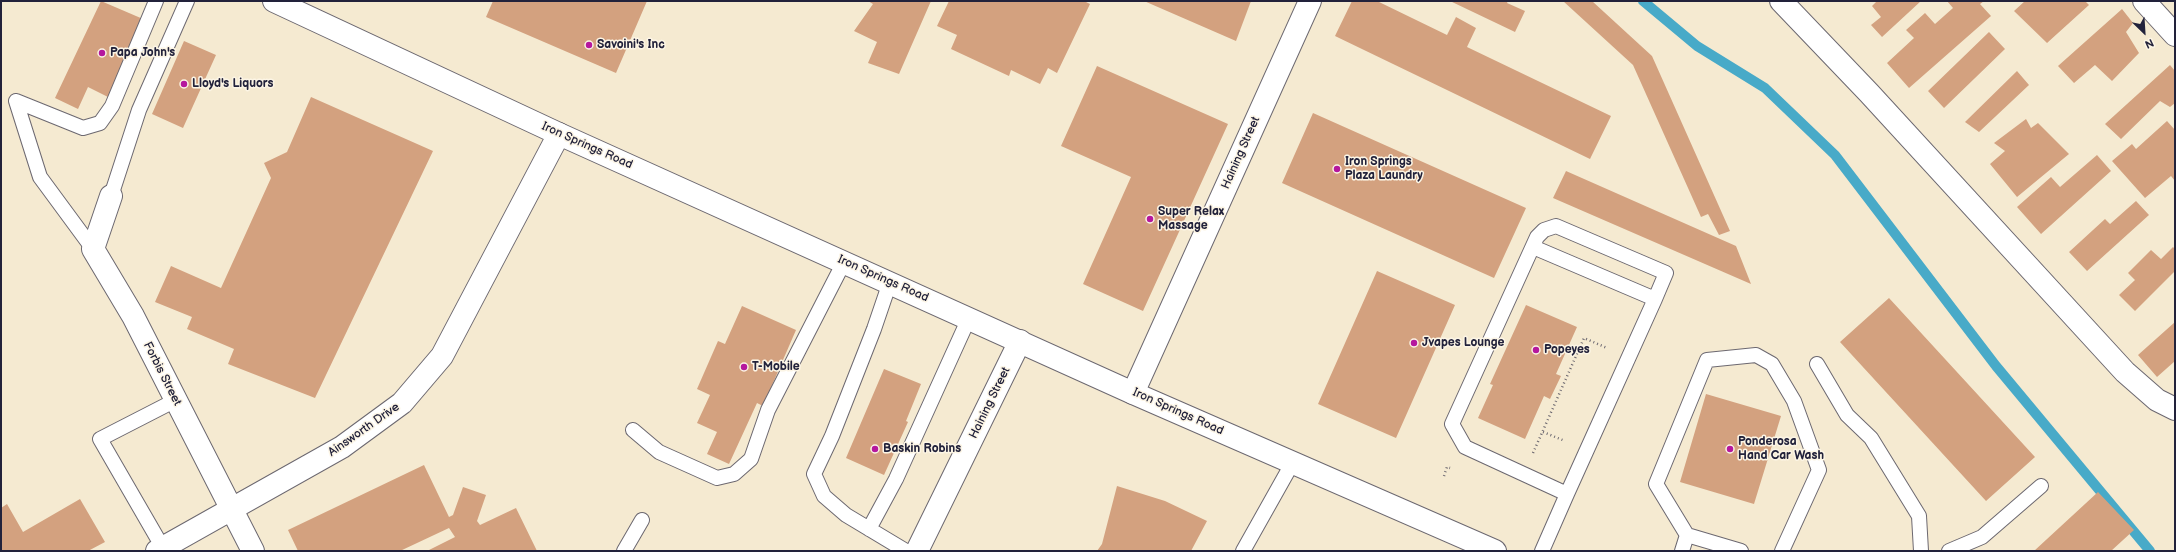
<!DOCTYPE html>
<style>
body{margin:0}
#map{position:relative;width:2176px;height:552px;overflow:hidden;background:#f5ead1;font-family:"Balsamiq Sans",sans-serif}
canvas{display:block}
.frame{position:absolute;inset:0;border:2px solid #22223b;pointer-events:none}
.north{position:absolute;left:2124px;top:12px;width:40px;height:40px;-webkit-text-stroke:3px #fcf5e5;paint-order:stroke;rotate:155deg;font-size:11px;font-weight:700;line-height:16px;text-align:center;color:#22223b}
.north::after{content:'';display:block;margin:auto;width:14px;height:18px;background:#22223b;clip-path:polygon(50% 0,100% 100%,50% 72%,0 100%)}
</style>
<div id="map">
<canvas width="2176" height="552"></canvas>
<div class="frame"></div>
<div class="north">N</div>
</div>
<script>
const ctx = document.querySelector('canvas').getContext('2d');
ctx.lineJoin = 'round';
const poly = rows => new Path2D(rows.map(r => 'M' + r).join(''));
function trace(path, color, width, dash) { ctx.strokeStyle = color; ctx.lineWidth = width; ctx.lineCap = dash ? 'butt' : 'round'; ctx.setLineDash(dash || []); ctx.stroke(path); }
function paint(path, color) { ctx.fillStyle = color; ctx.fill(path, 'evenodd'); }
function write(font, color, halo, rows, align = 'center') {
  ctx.font = font + ' "Balsamiq Sans",sans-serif'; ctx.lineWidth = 3; ctx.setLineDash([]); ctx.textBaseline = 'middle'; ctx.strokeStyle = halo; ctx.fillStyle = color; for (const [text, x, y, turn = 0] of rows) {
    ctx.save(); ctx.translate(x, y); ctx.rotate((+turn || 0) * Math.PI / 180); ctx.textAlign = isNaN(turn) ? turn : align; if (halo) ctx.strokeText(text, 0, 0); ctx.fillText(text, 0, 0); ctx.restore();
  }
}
const stream = poly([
 [1643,1,1697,46,1765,88,1835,155,1996,366,2150,551]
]);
const building = poly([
 [101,1,143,19,108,97,88,87,78,109,55,98],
 [493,1,647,1,616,73,486,17],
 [868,1,931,1,899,74,868,63,877,42,854,31,873,4],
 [949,1,1084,1,1090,4,1057,73,1048,68,1040,84,1011,70,1009,76,951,49,957,35,937,26],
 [1144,1,1251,1,1236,41],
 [1352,1,1377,1,1447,35,1456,17,1476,28,1467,47,1611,116,1590,159,1335,36],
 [1450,1,1508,1,1507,3,1525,11,1515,32],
 [1563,1,1592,1,1652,56,1730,231,1719,235,1708,214,1701,217,1633,65],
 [1877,1,1921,1,1882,37,1871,25,1881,17,1872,6],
 [1947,1,1984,1,1980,4,1991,16,1909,88,1887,63,1914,38,1906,30,1925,13,1935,24,1953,8],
 [2025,1,2085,1,2089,5,2047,43,2014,11],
 [2122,9,2133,23,2126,32,2139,53,2112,81,2095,65,2074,83,2058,66],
 [1989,32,2005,49,1944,108,1928,91],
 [184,41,216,55,183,128,152,114],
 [2170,65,2175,71,2175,103,2170,107,2160,101,2121,139,2105,124],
 [1097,66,1228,124,1143,311,1083,284,1131,177,1061,146],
 [2017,71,2029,85,1979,132,1965,122],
 [311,97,433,151,315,398,228,364,234,349,187,329,192,317,155,302,171,266,221,288,271,178,264,163,287,152],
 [1313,113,1526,208,1494,278,1282,183],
 [2026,119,2031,128,2038,123,2069,154,2017,197,1990,164,2005,151,1994,143],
 [2167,121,2175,130,2175,181,2171,176,2145,198,2112,161,2132,144,2136,149],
 [2097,155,2111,171,2041,234,2017,207,2051,177,2060,187],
 [1566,171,1736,246,1751,284,1553,198],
 [2136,201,2149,215,2087,271,2069,252,2105,219,2110,224],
 [2173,247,2175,249,2175,271,2135,311,2119,295,2135,280,2128,273,2151,250,2161,259],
 [1377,271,1455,305,1396,438,1318,404],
 [1889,298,2035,457,1986,501,1840,342],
 [1526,305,1577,327,1556,374,1561,376,1550,399,1544,396,1525,439,1478,418,1493,385,1490,384],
 [742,306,796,330,763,406,757,403,729,464,707,454,717,432,697,423,710,395,697,389,718,341,725,344],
 [2175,322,2175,361,2157,377,2138,355],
 [884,369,921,384,906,421,908,422,884,475,846,458],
 [1706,394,1781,416,1754,504,1680,482],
 [424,465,449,517,453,515,463,487,486,495,477,521,480,525,516,508,537,551,427,551,455,537,449,528,400,551,298,551,288,530],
 [1117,486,1165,501,1207,521,1191,551,1097,551,1102,544],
 [2098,492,2134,530,2111,551,2034,551],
 [80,499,105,542,88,551,1,551,1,508,7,504,23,532]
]);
const path = poly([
 [1543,432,1565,441],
 [1533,453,1584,338,1607,348],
 [1444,476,1447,467,1450,468]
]);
const service = poly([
 [16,101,83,128,100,123,112,106,156,1],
 [16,101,40,177,93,249],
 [111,196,139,110,187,1],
 [1533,247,1655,299],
 [890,282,874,329,832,436,814,474,824,496,846,515,906,551],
 [1817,364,1847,415,1871,438,1919,516,1921,551],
 [633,430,659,452,717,478,734,474,751,459,768,410,844,262],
 [869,529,896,479,969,318],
 [163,548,100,439,176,400],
 [624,551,642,520],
 [1243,551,1293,462],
 [1542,551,1567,494,1655,299,1666,273,1556,226,1544,230,1537,237,1452,424,1465,447,1567,494],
 [1682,551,1687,535],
 [1741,551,1687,535,1656,484,1707,360,1756,355,1772,364,1794,401,1819,470,1782,551],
 [1949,551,1982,537,2041,486]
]);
const minor = poly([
 [1781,1,1869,93,2125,372,2157,400,2175,409],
 [2144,1,2175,35],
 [111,196,93,249,133,316,253,551],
 [1133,393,1310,1],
 [157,551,342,447,402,403,442,356,559,134],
 [917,551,1020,341]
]);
const primary = poly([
 [274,1,559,134,1133,393,1495,551]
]);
const markers = [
 [589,45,4,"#b5179e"],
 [102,53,4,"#b5179e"],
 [184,84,4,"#b5179e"],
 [1337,169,4,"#b5179e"],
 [1150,219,4,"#b5179e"],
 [1414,343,4,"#b5179e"],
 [1536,350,4,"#b5179e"],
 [744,367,4,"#b5179e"],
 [875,449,4,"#b5179e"],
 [1730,449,4,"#b5179e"]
];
const poiNames = [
 ["Savoini's Inc",597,45],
 ["Papa John's",110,53],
 ["Lloyd's Liquors",192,84],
 ["Iron Springs",1345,162],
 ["Plaza Laundry",1345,176],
 ["Super Relax",1158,212],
 ["Massage",1158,226],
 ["Jvapes Lounge",1422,343],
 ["Popeyes",1544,350],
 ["T-Mobile",752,367],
 ["Ponderosa",1738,442],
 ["Hand Car Wash",1738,456],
 ["Baskin Robins",883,449]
];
const streetNames = [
 ["Iron Springs Road",587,146,24],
 ["Haining Street",1241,153,-66],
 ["Iron Springs Road",883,279,24],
 ["Forbis Street",162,374,63],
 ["Haining Street",990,403,-64],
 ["Iron Springs Road",1178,412,24],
 ["Ainsworth Drive",364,430,-35]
];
trace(stream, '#48aac8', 10);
paint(building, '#d3a17f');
trace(service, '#6c6870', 16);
trace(minor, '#6c6870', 24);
trace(primary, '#6c6870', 24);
trace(path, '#6c6870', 2.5, [1, 3]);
trace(service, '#fff', 14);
trace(minor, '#fff', 22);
trace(primary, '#fff', 22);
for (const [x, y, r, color] of markers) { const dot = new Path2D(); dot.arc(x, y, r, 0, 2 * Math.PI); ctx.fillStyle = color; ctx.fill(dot); trace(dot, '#fcf5e5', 1.5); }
write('bold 12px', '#22223b', '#fcf5e5', poiNames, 'left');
write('12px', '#22223b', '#fcf5e5', streetNames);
</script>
